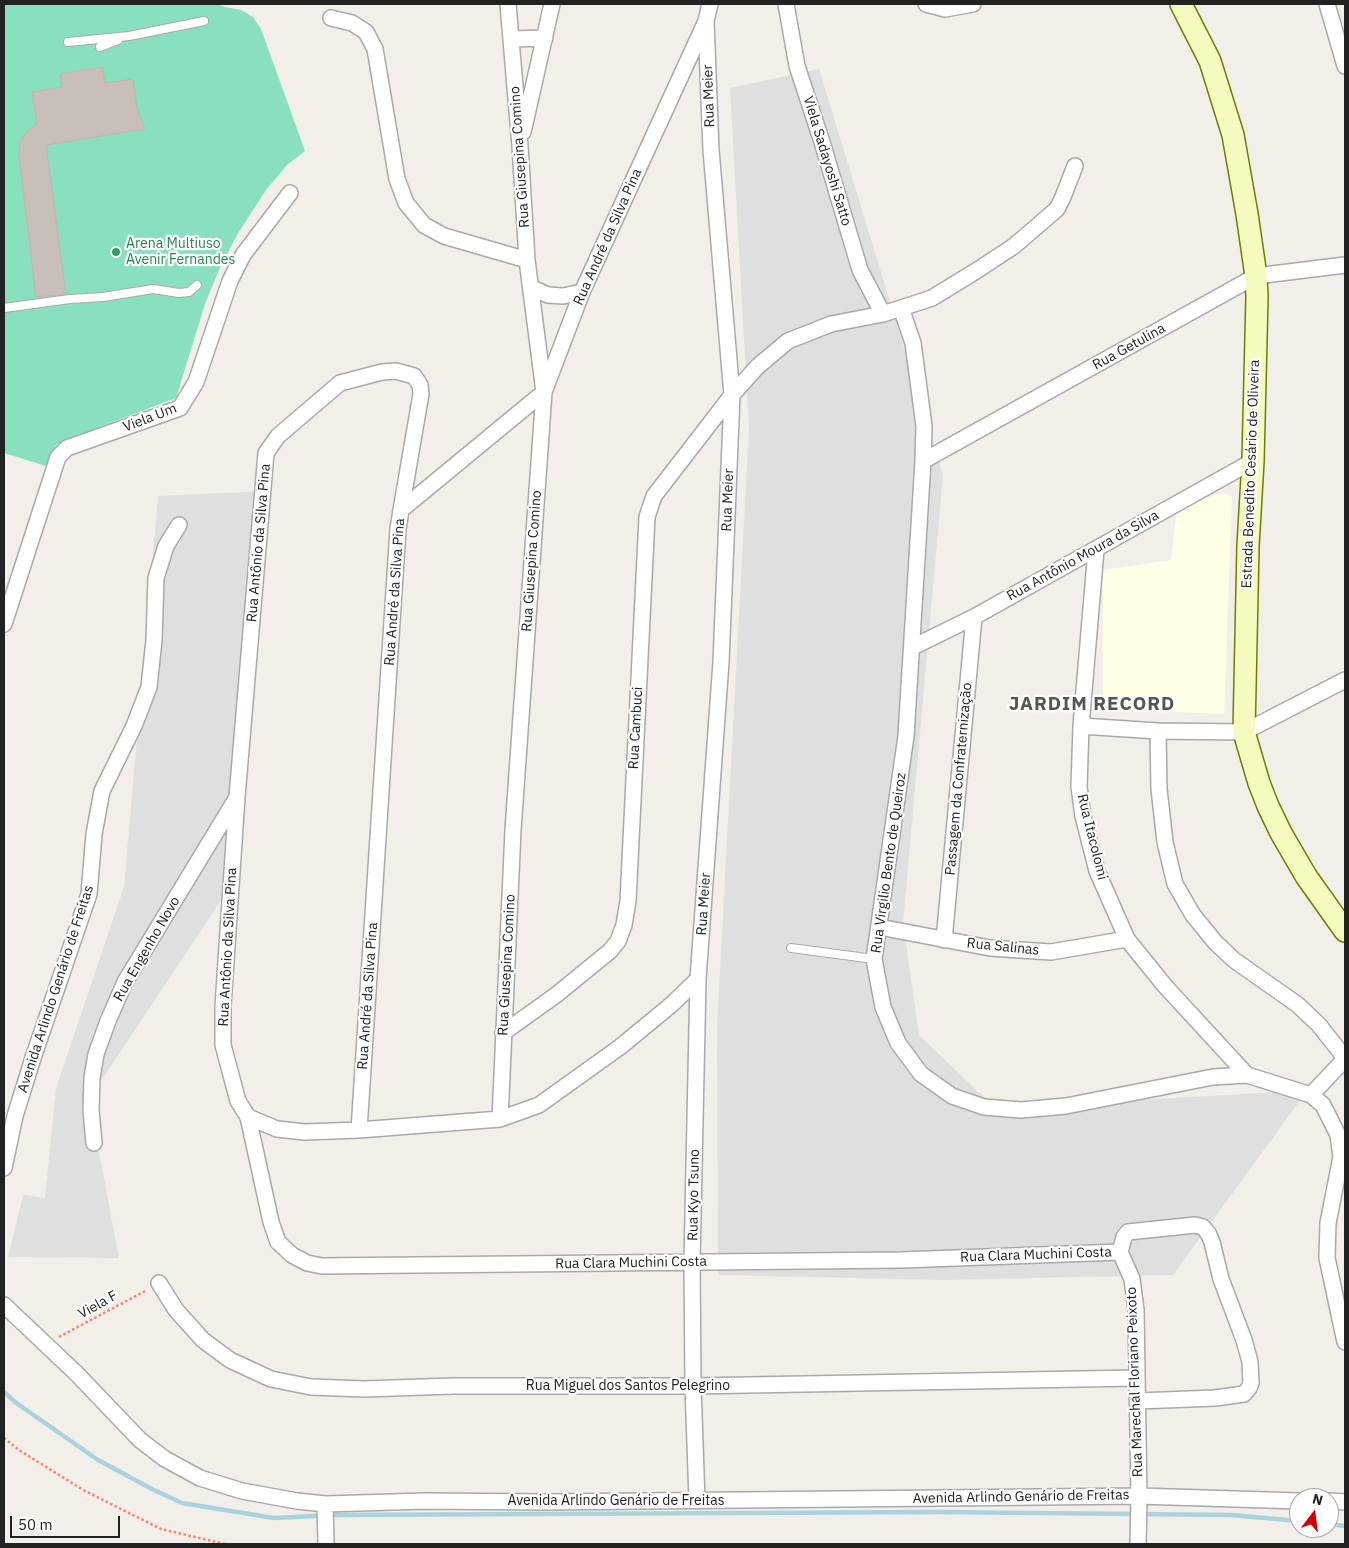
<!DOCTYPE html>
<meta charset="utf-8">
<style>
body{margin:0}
#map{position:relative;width:1349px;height:1548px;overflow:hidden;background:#f2efe9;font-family:"IBM Plex Sans",sans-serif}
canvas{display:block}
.frame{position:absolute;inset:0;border:5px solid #222;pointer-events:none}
.north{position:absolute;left:1289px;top:1488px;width:50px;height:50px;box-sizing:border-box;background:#fff;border:1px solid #a7a7a7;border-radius:50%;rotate:15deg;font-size:14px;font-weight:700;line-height:20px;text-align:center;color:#222}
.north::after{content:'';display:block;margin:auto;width:18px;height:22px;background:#d40000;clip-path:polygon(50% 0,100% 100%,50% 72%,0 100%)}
.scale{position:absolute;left:10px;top:1516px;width:110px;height:22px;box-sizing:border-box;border:2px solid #222;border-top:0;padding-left:6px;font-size:15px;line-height:18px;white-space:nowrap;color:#222;-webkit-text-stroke:4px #fff;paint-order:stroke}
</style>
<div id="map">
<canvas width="1349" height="1548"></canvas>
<div class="frame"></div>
<div class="north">N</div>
<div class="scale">50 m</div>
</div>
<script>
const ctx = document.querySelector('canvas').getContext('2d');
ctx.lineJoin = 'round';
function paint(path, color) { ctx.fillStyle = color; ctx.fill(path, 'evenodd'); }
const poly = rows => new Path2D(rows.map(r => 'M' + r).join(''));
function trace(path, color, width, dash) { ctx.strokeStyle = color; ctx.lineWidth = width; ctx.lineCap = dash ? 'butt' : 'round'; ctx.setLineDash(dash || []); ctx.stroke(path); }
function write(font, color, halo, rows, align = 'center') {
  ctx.font = font + ' "IBM Plex Sans",sans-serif'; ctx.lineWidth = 4.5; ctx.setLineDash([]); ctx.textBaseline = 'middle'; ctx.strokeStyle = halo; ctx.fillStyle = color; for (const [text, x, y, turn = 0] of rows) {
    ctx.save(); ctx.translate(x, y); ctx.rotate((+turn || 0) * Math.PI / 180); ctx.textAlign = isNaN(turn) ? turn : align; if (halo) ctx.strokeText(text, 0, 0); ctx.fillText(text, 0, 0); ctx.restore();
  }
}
const residential = poly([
 [819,69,943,475,903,924,919,1035,995,1108,1280,1092,1304,1095,1173,1275,943,1280,718,1275,717,1026,749,428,730,88],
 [265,491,240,872,89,1099,119,1258,8,1257,23,1195,45,1198,56,1088,124,887,158,496]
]);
const education = poly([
 [1222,492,1232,497,1224,714,1103,709,1103,570,1171,560,1177,510]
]);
const pitch = poly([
 [4,4,216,4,225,7,241,10,253,17,261,29,305,151,287,165,266,190,237,235,219,270,205,304,176,398,65,440,56,445,46,466,4,453]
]);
const stream = poly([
 [4,1392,15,1402,98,1460,152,1489,182,1503,274,1518,336,1515,939,1512,1231,1515,1299,1521],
 [1329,1524,1345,1526]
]);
const building = poly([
 [102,67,105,83,133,79,137,108,145,129,46,145,66,294,36,297,19,157,20,142,28,130,37,124,32,92,62,87,60,74,102,67]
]);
const path = poly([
 [59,1337,147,1290],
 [4,1438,19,1450,85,1491,161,1529,225,1544]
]);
const lane = poly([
 [68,42,129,36,204,21],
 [100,47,118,40],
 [4,308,70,299,103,297,153,289,179,293,189,292,197,285],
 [791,948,874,959]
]);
const street = poly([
 [786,4,797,66,822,142,860,270,883,314],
 [926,4,945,9,973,4],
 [1327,4,1345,66],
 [331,18,352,23,366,32,375,49,397,179,406,203,424,225,444,236,527,260],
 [511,39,545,38],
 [523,132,552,4],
 [532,288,548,295,563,296,582,292],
 [901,308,913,343,924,426,923,461,906,736,874,959,883,1007,898,1043,921,1074,952,1096,984,1107,1021,1110,1066,1106,1213,1077,1247,1075,1311,1095,1323,1105,1338,1135,1341,1157,1328,1223,1327,1258,1345,1342],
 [923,461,1256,276,1345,265],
 [401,510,421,394,420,385,414,376,396,371,382,372,340,383,278,436,266,453,237,797,223,1006,223,1045,238,1101,248,1117,277,1129,305,1132,359,1130,500,1119,539,1105,620,1047,671,1005,698,979],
 [1096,550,1081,726,1079,787,1083,816,1097,871,1127,939,1165,986,1247,1075],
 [4,624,58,457,67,448,180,408,196,382,230,281,243,255,290,193],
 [913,647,974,617,1253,461],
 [1081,726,1158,731,1244,732,1345,680],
 [1158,731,1159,789,1165,842,1175,884,1193,915,1215,942,1234,960,1298,1005,1319,1025,1345,1058],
 [879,927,990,948,1051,952,1127,939],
 [944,940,974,617],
 [503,1033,556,995,610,951,618,941,624,925,628,901,647,517,654,496,732,395,757,367,788,341,831,324,883,314,932,298,976,271,1014,246,1057,209,1063,197,1075,166],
 [1311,1095,1345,1059],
 [248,1117,271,1222,278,1242,292,1255,307,1263,322,1266,901,1260,1120,1252],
 [500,1119,513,830,544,392,527,260,520,146,508,4],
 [359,1130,398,529,401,510,544,392,582,292,706,21,710,4],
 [94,1143,91,1110,92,1078,96,1054,108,1021,125,982,236,799],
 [4,1168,15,1116,33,1058,89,894,94,834,102,791,134,726,149,687,154,640,156,578,166,546,179,525],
 [1120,1252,1124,1237,1128,1232,1195,1225,1203,1227,1208,1233,1212,1242,1221,1279,1244,1340,1250,1362,1251,1383,1249,1388,1244,1394,1215,1398,1138,1401],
 [1120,1252,1132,1279,1136,1310,1139,1500,1138,1544],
 [159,1283,176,1310,203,1340,230,1360,271,1379,311,1387,364,1389,453,1386,693,1386,1136,1378],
 [4,1305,76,1373,140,1440,165,1459,200,1478,242,1491,297,1501,325,1504,426,1501,543,1502,1139,1496,1299,1501],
 [697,1501,693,1386,692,1262,698,979,721,662,732,395,711,150,706,21],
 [1329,1501,1345,1502],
 [325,1504,326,1544]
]);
const secondary = poly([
 [1181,4,1210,61,1233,135,1247,214,1256,276,1257,297,1253,461,1248,546,1244,732,1259,783,1268,806,1281,833,1306,876,1345,931]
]);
const markers = [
 [116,252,5,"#2e9e5b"]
];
const streetNames = [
 ["Rua Meier",709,96,-92],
 ["Rua Giusepina Comino",520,157,-94],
 ["Viela Sadayoshi Satto",827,161,73],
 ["Rua André da Silva Pina",608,237,-66],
 ["Rua Getulina",1129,347,-29],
 ["Viela Um",150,418,-21],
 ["Estrada Benedito Cesário de Oliveira",1251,474,-88],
 ["Rua Meier",728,500,-88],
 ["Rua Antônio da Silva Pina",259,543,-85],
 ["Rua Antônio Moura da Silva",1083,556,-29],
 ["Rua Giusepina Comino",532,561,-86],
 ["Rua André da Silva Pina",395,592,-86],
 ["Rua Cambuci",636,728,-87],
 ["Passagem da Confraternização",959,779,-85],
 ["Rua Itacolomi",1092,837,76],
 ["Rua Virgilio Bento de Queiroz",889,863,-82],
 ["Rua Meier",704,904,-86],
 ["Rua Antônio da Silva Pina",228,947,-87],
 ["Rua Salinas",1003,947,6],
 ["Rua Engenho Novo",147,949,-60],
 ["Rua Giusepina Comino",507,965,-87],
 ["Avenida Arlindo Genário de Freitas",56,989,-72],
 ["Rua André da Silva Pina",368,996,-86],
 ["Rua Kyo Tsuno",694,1195,-89],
 ["Rua Clara Muchini Costa",1036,1255,-2],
 ["Rua Clara Muchini Costa",631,1263,-1],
 ["Viela F",98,1305,-29],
 ["Rua Marechal Floriano Peixoto",1135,1382,-92],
 ["Rua Miguel dos Santos Pelegrino",628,1386],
 ["Avenida Arlindo Genário de Freitas",1021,1497,-1],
 ["Avenida Arlindo Genário de Freitas",616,1501]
];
const leisureNames = [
 ["Arena Multiuso",126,244],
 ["Avenir Fernandes",126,260]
];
const districtNames = [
 ["JARDIM RECORD",1092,705]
];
paint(residential, '#e0dfdf');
paint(education, '#ffffe5');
paint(pitch, '#88e0be');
trace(stream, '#aad3df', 4.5);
paint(building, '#c7bfb8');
trace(building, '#c4b6ab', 1);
trace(lane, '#a9a9a9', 10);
trace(street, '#a9a9a9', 18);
trace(secondary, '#707d05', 24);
trace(path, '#fa8072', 2.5, [2.5, 2.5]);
trace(lane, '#fff', 8);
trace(street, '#fff', 15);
trace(secondary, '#f7fabf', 21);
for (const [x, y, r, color] of markers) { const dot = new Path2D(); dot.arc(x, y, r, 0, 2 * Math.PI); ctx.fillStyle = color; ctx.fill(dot); trace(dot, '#fff', 2); }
write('14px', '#222', '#fff', streetNames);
write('14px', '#27864d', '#fff', leisureNames, 'left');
ctx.letterSpacing = '1px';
write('bold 19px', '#555', '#fff', districtNames);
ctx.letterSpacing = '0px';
</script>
